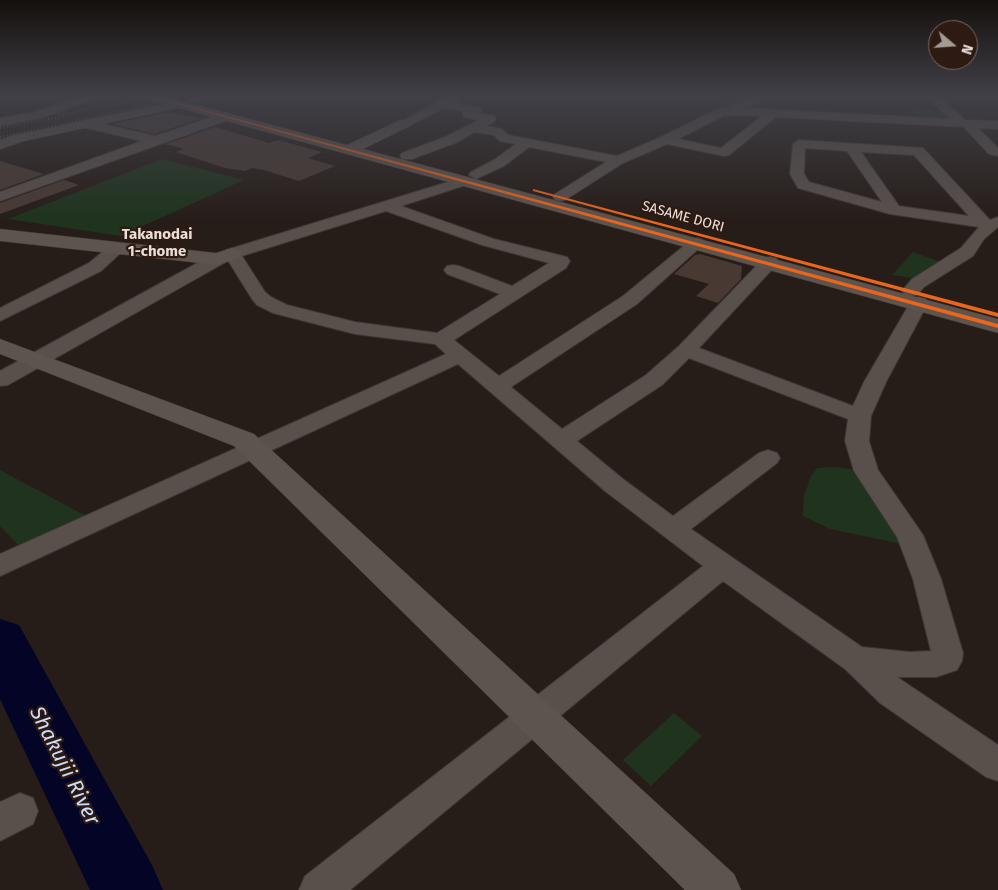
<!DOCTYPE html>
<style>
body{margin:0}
#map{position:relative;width:998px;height:890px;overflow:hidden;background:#271d18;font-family:"Fira Sans",sans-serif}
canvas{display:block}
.north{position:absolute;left:928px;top:20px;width:50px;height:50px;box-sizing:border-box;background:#2d1a12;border:1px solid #796861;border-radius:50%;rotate:108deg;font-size:14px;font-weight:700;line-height:20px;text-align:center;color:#ebded8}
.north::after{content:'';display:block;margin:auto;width:18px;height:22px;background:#a69a95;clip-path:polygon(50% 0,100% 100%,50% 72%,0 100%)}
</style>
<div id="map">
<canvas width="998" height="890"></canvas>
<div class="north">N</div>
</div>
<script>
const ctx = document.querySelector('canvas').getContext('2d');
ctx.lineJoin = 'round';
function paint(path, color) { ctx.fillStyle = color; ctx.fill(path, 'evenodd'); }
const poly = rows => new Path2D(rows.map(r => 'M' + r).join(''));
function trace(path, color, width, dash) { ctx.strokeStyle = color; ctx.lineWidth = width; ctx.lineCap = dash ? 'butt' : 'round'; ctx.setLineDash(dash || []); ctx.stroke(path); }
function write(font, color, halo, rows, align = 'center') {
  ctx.font = font + ' "Fira Sans",sans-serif'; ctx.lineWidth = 4.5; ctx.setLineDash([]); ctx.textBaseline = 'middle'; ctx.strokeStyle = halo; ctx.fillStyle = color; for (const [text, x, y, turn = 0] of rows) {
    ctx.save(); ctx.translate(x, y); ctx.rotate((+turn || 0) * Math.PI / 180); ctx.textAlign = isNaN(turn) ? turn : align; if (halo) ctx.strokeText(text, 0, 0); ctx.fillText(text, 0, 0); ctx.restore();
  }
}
const green = poly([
 [717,96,757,96,726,110,718,107],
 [912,109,943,111,951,119,918,118],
 [162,159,244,180,121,236,8,219],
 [913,252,941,262,913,278,892,275],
 [834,467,859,470,907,545,830,529,803,516,804,495,811,476,817,468],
 [0,470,88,517,20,547,0,526],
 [674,713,702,736,651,786,623,760]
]);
const river = poly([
 [0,619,19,625,152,865,163,890,90,890,0,699,0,619]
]);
const building = poly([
 [168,112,202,118,155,134,112,124],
 [215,127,269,143,278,140,322,152,308,158,335,166,299,181,264,170,252,168,245,171,225,168,176,152,184,149,166,144],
 [0,161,44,174,0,190],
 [64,180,79,185,0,214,0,203],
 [700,254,742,266,741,279,718,303,696,296,709,284,674,274,695,255]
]);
const street = poly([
 [82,96,100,96,98,98,41,118,0,126,0,118,35,112,82,96],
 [193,96,209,96,194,103,188,100,193,96],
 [447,96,459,96,458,99,452,102,480,108,482,110,479,113,494,116,496,119,494,122,486,126,502,129,508,135,617,156,661,137,718,109,728,108,756,96,772,96,746,108,950,119,926,96,939,96,965,120,998,121,998,129,978,128,998,148,998,156,989,154,964,127,776,117,729,155,724,156,667,144,623,163,565,200,560,201,555,200,553,197,555,194,606,162,529,147,504,166,476,179,469,175,471,172,494,160,516,144,500,141,494,135,475,132,455,143,412,159,402,159,400,156,402,153,445,137,479,120,464,117,462,114,464,111,443,108,409,126,405,127,399,123,447,96],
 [725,115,762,116,721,148,678,139,725,115],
 [227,112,233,116,231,119,0,201,0,192,142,141,82,127,80,124,82,121,86,120,155,136,227,112],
 [15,135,20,136,21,139,20,142,0,149,0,140,15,135],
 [799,140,923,148,990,220,998,217,998,227,984,239,973,256,924,287,917,295,911,296,905,295,902,291,912,279,961,248,979,227,890,214,798,188,790,174,793,144,799,140],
 [805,148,847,151,882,202,809,182,804,174,805,148],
 [861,152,914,155,969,216,899,206,861,152],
 [464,177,469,178,471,181,469,184,401,206,494,239,567,257,570,261,566,268,454,340,499,376,623,296,691,240,697,238,703,240,705,243,637,304,511,387,562,429,646,375,679,346,764,258,770,257,776,258,779,262,699,348,853,406,864,382,910,303,912,299,919,297,926,299,928,303,886,382,871,416,869,441,878,470,923,535,941,579,963,653,962,661,957,670,936,677,897,677,998,745,998,781,986,777,880,703,845,669,723,581,350,890,299,890,305,876,703,566,605,491,458,364,0,576,0,554,446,354,435,344,355,334,273,313,257,305,252,299,224,254,226,250,464,177],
 [386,211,482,245,549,263,512,286,459,266,453,265,447,266,444,270,447,274,500,294,437,333,355,322,287,305,271,297,265,292,242,256,386,211],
 [689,358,848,419,845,441,854,471,897,537,913,579,931,651,910,652,862,647,691,529,777,463,780,458,777,453,768,450,759,453,673,516,623,479,577,441,662,385,689,358],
 [118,243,124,244,126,248,101,271,0,321,0,308,89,263,112,244,118,243],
 [218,254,224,255,227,259,224,263,8,385,0,386,0,371,212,255,218,254],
 [20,793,33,798,38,811,33,824,0,841,0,802,20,793]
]);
const secondary = poly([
 [143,96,164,96,347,145,400,120,410,120,412,123,410,126,363,149,998,319,998,333,179,108,15,143,10,142,8,139,10,136,15,135,162,104,144,99,143,96],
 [0,229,216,253,232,248,239,250,242,254,239,258,218,265,0,241,0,229],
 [0,339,254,434,734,874,741,890,685,890,234,446,0,354,0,339]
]);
const rail = poly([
 [59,115,156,96],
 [0,128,66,116],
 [0,137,190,96]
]);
const cycleway = poly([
 [147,96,153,96,998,324,998,328,147,96],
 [533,189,998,313,998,317,533,191,533,189]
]);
const farStreetnames = [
 ["SASAME DORI",683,217,15]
];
const farNeighbourhoodnames = [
 ["Takanodai",157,235],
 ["1-chome",157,252]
];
const nearWaternames = [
 ["Shakujii River",64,766,63]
];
paint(green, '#1f331e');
paint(river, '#040426');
paint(building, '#483a33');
trace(street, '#3f3733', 2);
trace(secondary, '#3f3733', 1);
paint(street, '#59504c');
paint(secondary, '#5d544d');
trace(rail, '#5f5854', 2, [1, 2.5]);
paint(cycleway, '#eb651d');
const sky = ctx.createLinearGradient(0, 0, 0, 221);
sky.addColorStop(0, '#15100d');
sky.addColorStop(0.43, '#414048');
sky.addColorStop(1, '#41404800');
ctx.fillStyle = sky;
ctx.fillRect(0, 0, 998, 221);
write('14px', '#ebded8', '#2d1a12', farStreetnames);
write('bold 15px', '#ebded8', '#2d1a12', farNeighbourhoodnames);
write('italic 21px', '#ccddfb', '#2d1a12', nearWaternames);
</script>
